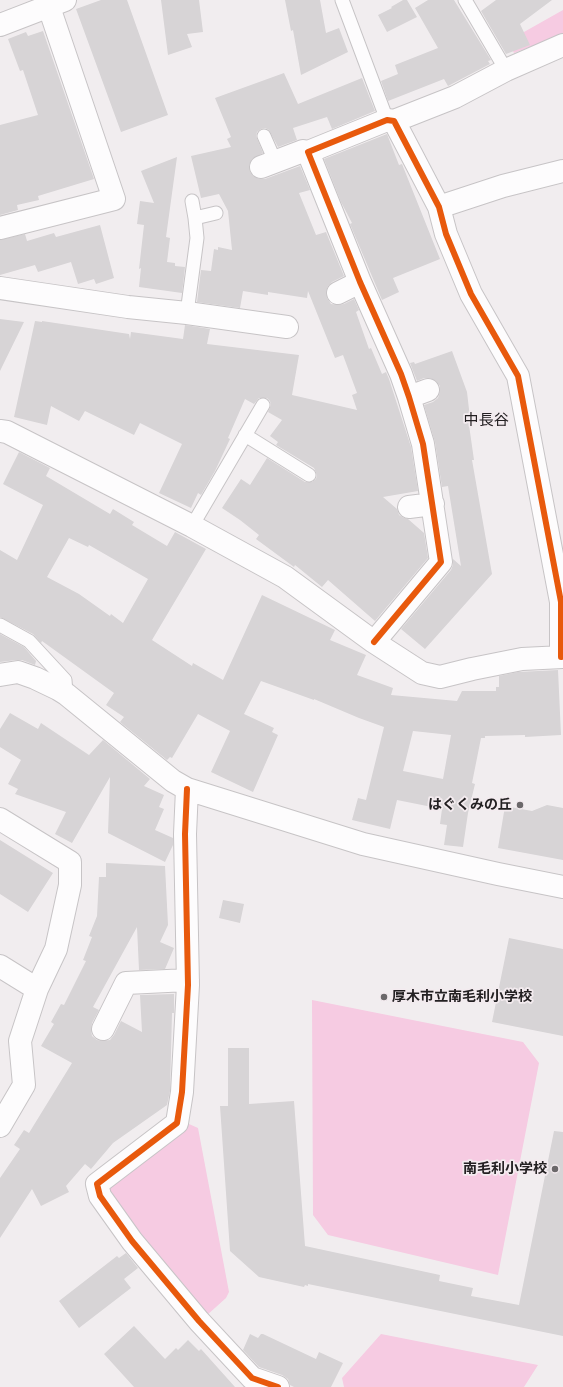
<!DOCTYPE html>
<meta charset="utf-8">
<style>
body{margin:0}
canvas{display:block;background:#f1edef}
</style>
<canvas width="563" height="1387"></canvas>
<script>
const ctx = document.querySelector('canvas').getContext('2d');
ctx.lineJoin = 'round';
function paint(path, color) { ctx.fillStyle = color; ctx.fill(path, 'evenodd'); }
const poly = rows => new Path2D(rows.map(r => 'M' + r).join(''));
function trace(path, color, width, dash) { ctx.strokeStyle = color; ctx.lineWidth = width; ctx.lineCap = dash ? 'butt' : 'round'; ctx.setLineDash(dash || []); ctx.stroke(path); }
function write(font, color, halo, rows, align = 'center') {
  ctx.font = font + ' Arial,"Noto Sans JP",sans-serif'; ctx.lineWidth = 3.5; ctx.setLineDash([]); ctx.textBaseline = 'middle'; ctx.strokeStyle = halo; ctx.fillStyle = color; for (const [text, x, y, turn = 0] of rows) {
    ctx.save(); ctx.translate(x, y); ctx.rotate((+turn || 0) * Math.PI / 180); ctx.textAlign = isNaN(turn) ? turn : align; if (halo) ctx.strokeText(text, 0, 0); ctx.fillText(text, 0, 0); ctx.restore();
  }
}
const green = poly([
 [563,10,563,34,514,53,508,41],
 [312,1000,523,1042,539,1063,498,1275,328,1235,313,1215],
 [189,1124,198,1128,229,1292,226,1298,206,1316,111,1207,107,1185],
 [381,1334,538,1365,524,1387,344,1387,342,1378]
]);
const building = poly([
 [101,0,127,0,168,115,121,132,76,9],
 [161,0,199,0,203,32,187,34,192,47,168,55],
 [285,0,320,0,326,33,339,28,348,52,301,75,293,30,291,31],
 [403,0,407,0,417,17,387,32,378,15,392,8,391,7],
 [428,0,454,0,491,60,488,61,490,64,448,86,444,79,388,101,381,81,398,74,395,65,438,48,415,8],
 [496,0,552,0,520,24,530,45,506,54,481,11],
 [43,31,94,179,38,196,39,200,17,205,18,210,0,215,0,125,38,115,23,70,20,71,8,39,26,32,28,36],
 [284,73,298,104,362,78,375,111,332,129,327,117,293,128,297,140,278,147,269,130,265,128,261,129,257,132,256,136,263,153,252,159,249,165,250,172,253,176,259,179,265,179,300,166,310,190,299,193,316,235,326,232,344,276,332,282,328,286,326,292,327,298,331,304,338,305,344,304,354,299,359,310,356,312,369,349,371,348,382,374,386,372,389,379,411,447,418,491,383,497,397,509,399,515,404,518,408,519,424,533,428,558,375,621,328,580,322,587,295,565,294,567,256,539,259,535,240,520,222,508,241,479,250,485,267,458,305,482,312,482,316,479,317,475,314,468,276,445,278,442,270,436,282,420,268,412,271,405,270,401,267,398,259,398,254,404,245,399,228,438,230,439,215,471,201,495,198,493,191,508,159,493,182,444,140,423,134,435,85,411,79,421,51,406,47,425,14,417,35,321,42,322,42,321,129,334,130,339,131,332,183,339,185,325,210,329,207,344,299,355,292,395,357,410,352,395,357,393,343,355,335,358,308,291,307,298,268,292,268,295,243,291,240,308,197,302,201,270,211,271,214,249,218,250,218,247,232,250,228,211,219,194,201,198,191,156,231,147,227,139,231,137,215,98],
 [387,134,399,165,402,164,440,259,393,278,399,292,382,300,350,224,352,223,341,202,324,159],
 [177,157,166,237,170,238,167,262,175,263,175,266,185,267,182,293,139,287,141,268,139,269,144,225,137,224,140,201,154,203,141,171],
 [100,225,114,278,96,284,94,279,78,284,71,262,38,272,35,265,0,275,0,240,25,234,27,241,54,233,56,237],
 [0,319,24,322,0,371],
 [452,351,467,392,470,418,468,418,474,460,472,460,492,574,425,649,401,629,451,570,453,565,453,559,461,566,448,486,442,487,435,442,424,405,433,402,438,398,440,392,440,386,436,381,430,378,424,378,417,381,410,363,414,362,415,364],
 [19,452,50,468,46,476,110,514,113,509,134,522,132,525,167,546,175,532,206,549,152,640,192,666,193,663,223,680,262,595,335,630,330,640,366,655,357,675,393,688,391,695,457,701,462,691,496,691,496,687,499,687,499,676,518,672,558,670,561,735,525,737,525,735,485,736,485,738,481,738,472,783,475,784,468,813,463,847,444,845,447,825,440,824,442,809,397,800,390,829,352,820,358,798,366,800,384,727,359,718,314,699,314,700,261,681,244,714,274,728,272,732,278,735,253,792,211,772,230,731,198,714,172,758,170,757,167,760,120,722,124,717,106,705,114,693,42,641,41,643,33,634,0,617,0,550,17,560,43,505,3,484],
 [69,538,88,547,89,545,148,579,123,623,111,614,110,616,79,594,47,577],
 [413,731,451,735,443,779,403,771],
 [0,634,24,647,36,661,35,665,22,660,16,660,0,662],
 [10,713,38,729,41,723,89,755,103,740,150,779,144,786,164,795,159,807,164,809,155,830,173,838,173,845,165,862,108,833,110,777,72,843,55,834,66,812,15,794,18,789,8,784,21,760,0,747,0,729],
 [547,805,563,808,563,860,498,848,505,806,532,811],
 [0,840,53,873,28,912,0,894],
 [106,863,165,866,168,925,160,942,174,948,165,969,139,970,137,927,93,1007,99,1010,92,1023,91,1030,92,1036,97,1040,103,1041,110,1040,114,1035,121,1021,142,1032,140,995,174,994,174,1013,172,1013,170,1091,167,1105,113,1143,91,1169,85,1164,66,1186,69,1192,41,1206,32,1189,0,1238,0,1178,20,1149,14,1145,24,1130,29,1133,72,1063,41,1046,54,1024,51,1022,61,1004,64,1005,86,961,83,960,92,937,89,936,97,916,99,877,106,877],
 [223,900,244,904,240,923,219,918],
 [509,938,563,949,563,1036,492,1022],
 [228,1048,249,1048,249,1104,294,1101,305,1246,440,1275,439,1281,473,1288,471,1296,519,1305,554,1131,563,1132,563,1336,308,1284,308,1286,305,1285,304,1287,259,1277,230,1251,220,1106,228,1106],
 [126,1253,138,1268,124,1279,131,1288,79,1328,59,1301,117,1256,119,1258],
 [134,1326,165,1359,176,1348,178,1350,188,1340,199,1351,201,1349,235,1387,134,1387,104,1354],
 [250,1334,258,1338,261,1334,263,1334,316,1359,319,1352,343,1363,331,1387,294,1387,290,1385,288,1379,282,1375,259,1367,243,1350]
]);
const lane = poly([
 [342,0,387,120],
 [465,0,506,70],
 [264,136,275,161],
 [192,201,195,218],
 [187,313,197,238,195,218,216,213],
 [245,435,309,475],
 [192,526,263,405],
 [0,625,29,641,65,680,66,694]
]);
const street = poly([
 [0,25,65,0],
 [394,121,455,97,506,70,563,45],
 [261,167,303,151,308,152],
 [439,207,503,186,563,171],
 [0,228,114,199,49,7],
 [0,288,128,307,187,313,287,327],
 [338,293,360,282],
 [409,397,428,390],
 [0,431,7,432,192,526,285,577,374,642,422,673,440,677,472,669,522,659,563,657],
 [409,507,433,504],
 [374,642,441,562,423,444,409,397,401,374,360,282,308,152,387,120,394,121,439,207,446,234,471,294,518,376,561,602,561,657],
 [0,675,18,672,35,678,58,689,66,694,173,781,187,789,363,844,498,874,563,887],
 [187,789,185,834,188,985,182,1092,177,1123,97,1184,100,1196,132,1241,199,1321,252,1378,278,1387],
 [0,819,70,862,70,885,56,949,37,989],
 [0,966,37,989,20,1041,24,1085,0,1126],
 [103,1029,126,983,188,980]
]);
const cycleway = poly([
 [374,642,441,562,423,444,409,397,401,374,360,282,308,152,387,120,394,121,439,207,446,234,471,294,518,376,561,602,561,657],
 [187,789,185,834,188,985,182,1092,177,1123,97,1184,100,1196,132,1241,199,1321,252,1378,278,1387]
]);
const markers = [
 [520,805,4,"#6b686a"],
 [384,997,4,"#6b686a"],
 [555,1169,4,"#6b686a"]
];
const poiNames = [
 ["はぐくみの丘",512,805],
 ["厚木市立南毛利小学校",392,997,"left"],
 ["南毛利小学校",547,1169]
];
const neighbourhoodNames = [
 ["中長谷",486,421]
];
paint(green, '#f6cbe2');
paint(building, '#d7d4d6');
trace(lane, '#c7c4c6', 15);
trace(street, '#c7c4c6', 24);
trace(lane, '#fdfcfd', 13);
trace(street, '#fdfcfd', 22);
trace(cycleway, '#e8590c', 6);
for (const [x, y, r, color] of markers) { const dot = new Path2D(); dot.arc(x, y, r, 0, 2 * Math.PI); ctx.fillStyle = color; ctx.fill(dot); trace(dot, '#f3ebef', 1.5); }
write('bold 14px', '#232022', '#f3ebef', poiNames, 'right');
write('15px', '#232022', '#f3ebef', neighbourhoodNames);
</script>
